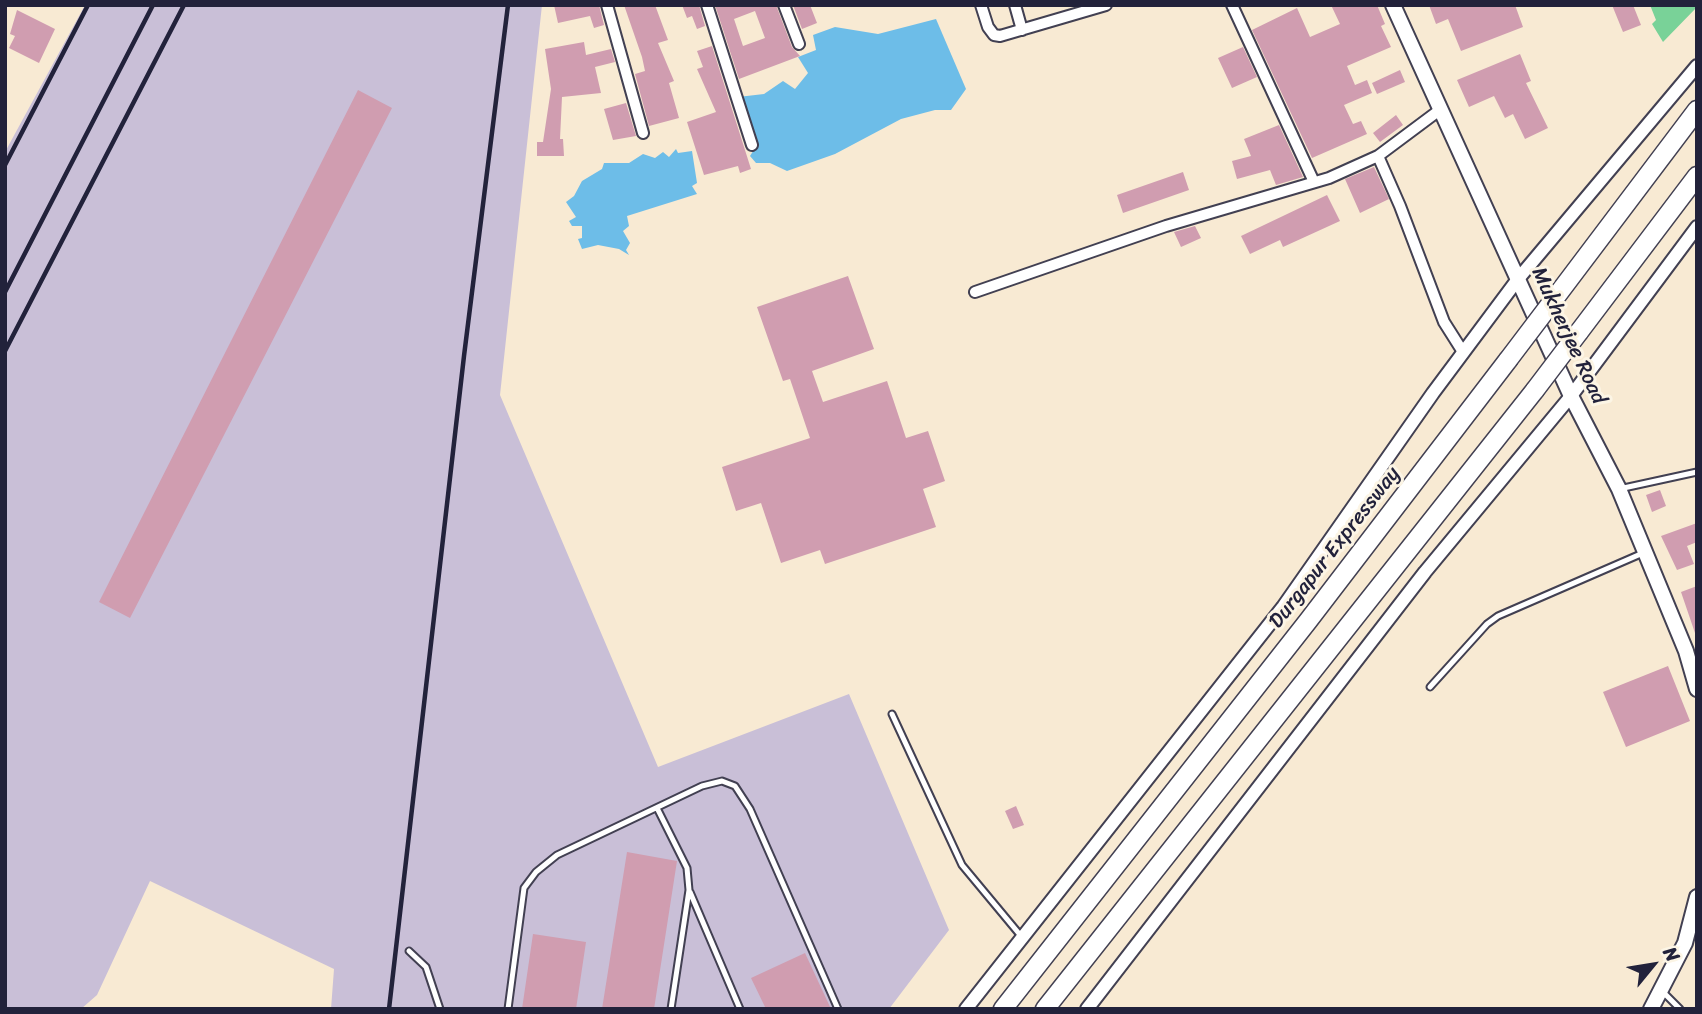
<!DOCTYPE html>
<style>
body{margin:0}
#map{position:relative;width:1702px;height:1014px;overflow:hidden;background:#f8ead3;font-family:Sriracha,sans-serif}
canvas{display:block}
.frame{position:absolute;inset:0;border:7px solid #22223b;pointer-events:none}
.north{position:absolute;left:1618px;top:930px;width:70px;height:70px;-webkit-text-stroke:5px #fcf5e5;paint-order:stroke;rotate:60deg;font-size:19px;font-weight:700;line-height:28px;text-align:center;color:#22223b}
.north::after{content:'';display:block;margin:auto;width:24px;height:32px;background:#22223b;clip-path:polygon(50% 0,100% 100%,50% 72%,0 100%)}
</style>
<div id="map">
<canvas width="1702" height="1014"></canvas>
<div class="frame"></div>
<div class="north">N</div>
</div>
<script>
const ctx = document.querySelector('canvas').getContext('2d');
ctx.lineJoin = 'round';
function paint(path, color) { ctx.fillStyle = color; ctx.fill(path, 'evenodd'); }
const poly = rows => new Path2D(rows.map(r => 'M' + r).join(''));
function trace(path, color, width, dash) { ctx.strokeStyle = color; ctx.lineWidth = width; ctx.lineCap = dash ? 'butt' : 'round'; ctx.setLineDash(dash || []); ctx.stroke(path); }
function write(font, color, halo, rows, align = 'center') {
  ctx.font = font + ' Sriracha,sans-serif'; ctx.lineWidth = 6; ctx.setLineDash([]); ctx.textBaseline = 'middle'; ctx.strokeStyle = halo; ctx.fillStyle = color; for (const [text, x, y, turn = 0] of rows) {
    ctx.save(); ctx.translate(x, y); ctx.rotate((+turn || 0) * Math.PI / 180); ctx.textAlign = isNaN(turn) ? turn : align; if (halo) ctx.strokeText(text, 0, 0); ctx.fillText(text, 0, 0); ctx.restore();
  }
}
const industrial = poly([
 [85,5,542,5,500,395,658,767,849,694,949,930,889,1009,331,1009,334,969,150,881,97,995,81,1009,5,1009,5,152]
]);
const green = poly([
 [1650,5,1697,5,1697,7,1663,42,1652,24,1656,20]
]);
const water = poly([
 [936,19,966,89,951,110,935,110,901,119,835,154,787,171,770,163,756,163,750,156,755,148,738,97,764,94,783,81,795,89,808,73,798,57,816,50,813,35,835,27,878,34],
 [676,149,678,153,692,151,697,183,692,186,697,194,627,216,629,226,623,231,630,243,626,250,629,255,619,249,598,245,582,249,578,239,582,238,582,226,572,226,569,221,576,217,566,202,574,196,582,181,602,169,604,163,629,163,643,154,655,158,663,152,669,157]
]);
const building = poly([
 [554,5,599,5,604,25,594,28,590,16,558,23],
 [624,5,655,5,668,40,658,43,674,81,669,83,679,118,649,126,635,74,645,71,642,57],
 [682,5,699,5,705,26,697,29,692,16,687,18],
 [715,5,776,5,792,47,800,56,739,79],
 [755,11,765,38,743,46,734,19],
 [793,5,810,5,817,23,802,29],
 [1331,5,1377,5,1385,24,1381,26,1391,47,1347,66,1355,85,1367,80,1372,93,1344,105,1353,124,1361,121,1367,134,1312,158,1252,30,1297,8,1310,37,1340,24],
 [1429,5,1515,5,1523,27,1461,51,1448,19,1436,24],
 [1612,5,1633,5,1641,25,1623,32],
 [17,10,55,29,39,63,9,48,15,36,10,34],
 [584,42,586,55,611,49,615,62,595,67,601,93,562,97,560,139,563,139,564,156,537,156,537,142,543,142,551,89,545,49],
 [712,46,751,169,740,173,738,166,704,175,687,122,716,112,697,69,703,67,697,51],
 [1243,47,1257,77,1232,88,1218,58],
 [1520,54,1531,81,1526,83,1548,128,1525,139,1513,114,1505,118,1494,96,1469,107,1457,80],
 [1400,70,1405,82,1377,94,1372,83],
 [358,90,392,108,130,618,99,602],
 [626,103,636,136,613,140,604,109],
 [1396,115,1403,125,1380,142,1373,133],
 [1279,125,1303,177,1276,185,1270,170,1237,179,1232,161,1251,156,1244,139],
 [1374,167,1389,199,1360,213,1345,179],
 [1183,172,1189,190,1123,213,1117,195],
 [1327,195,1340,221,1283,247,1280,240,1250,254,1241,236],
 [1195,226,1201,238,1181,247,1174,232],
 [848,276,874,349,812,371,823,402,887,381,906,438,928,431,945,481,923,489,936,527,825,564,820,550,781,563,761,503,736,511,722,467,810,438,790,379,783,381,757,307],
 [1660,490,1666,506,1652,512,1646,495],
 [1697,523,1697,542,1687,546,1694,564,1677,570,1661,536],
 [1697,586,1697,633,1695,633,1681,592],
 [1668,666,1690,721,1626,747,1603,692],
 [1016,806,1024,825,1013,829,1005,811],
 [627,852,677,861,654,1009,602,1009],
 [533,934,586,942,576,1009,522,1009],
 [805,953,831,1009,766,1009,751,978]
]);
const service = poly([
 [1619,489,1697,472],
 [1430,687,1487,624,1498,616,1643,553],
 [892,714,962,865,1021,936],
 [657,808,687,868,689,890,671,1009],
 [690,892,740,1009],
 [409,951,426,967,440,1009],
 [1663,992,1680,1009],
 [508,1009,524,888,536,872,557,855,702,786,722,781,735,786,750,809,838,1009]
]);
const minor = poly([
 [607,5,643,133],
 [707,5,752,145],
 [784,5,799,44],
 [981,5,988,27,994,35,1000,36,1106,5],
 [1015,5,1022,30],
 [1232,5,1314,182],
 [1378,156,1400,206,1444,322,1463,352],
 [975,292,1166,226,1329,178,1378,156,1441,109]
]);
const tertiary = poly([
 [966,1009,1283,607,1433,393,1518,279,1697,66],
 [1087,1009,1425,572,1571,396,1697,227]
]);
const secondary = poly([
 [1393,5,1571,396,1619,489,1686,651,1697,689],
 [1651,1009,1685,943,1697,897]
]);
const trunk = poly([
 [1555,298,1697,110],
 [1579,332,1697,176],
 [1003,1009,1308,621,1508,360],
 [1045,1009,1535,390]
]);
const rail = poly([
 [5,165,88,5],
 [5,292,153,5],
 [5,351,184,5],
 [389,1009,464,356,508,5]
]);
const trunkBridge = poly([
 [1508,360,1555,298],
 [1535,390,1579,332]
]);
const streetNames = [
 ["Mukherjee Road",1568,336,65],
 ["Durgapur Expressway",1335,548,-52]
];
paint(industrial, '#c9bfd7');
paint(green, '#79d298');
paint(water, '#6dbde8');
paint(building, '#d09db0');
trace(service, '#424052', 9);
trace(minor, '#424052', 14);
trace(tertiary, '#424052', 16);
trace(secondary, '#424052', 18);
trace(trunk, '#424052', 21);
trace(service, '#fff', 5);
trace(minor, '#fff', 10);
trace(tertiary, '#fff', 12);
trace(secondary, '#fff', 14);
trace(trunk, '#fff', 18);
trace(rail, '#22223b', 4.5);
trace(trunkBridge, '#424052', 21, []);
trace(trunkBridge, '#fff', 18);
write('21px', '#22223b', '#fcf5e5', streetNames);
</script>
